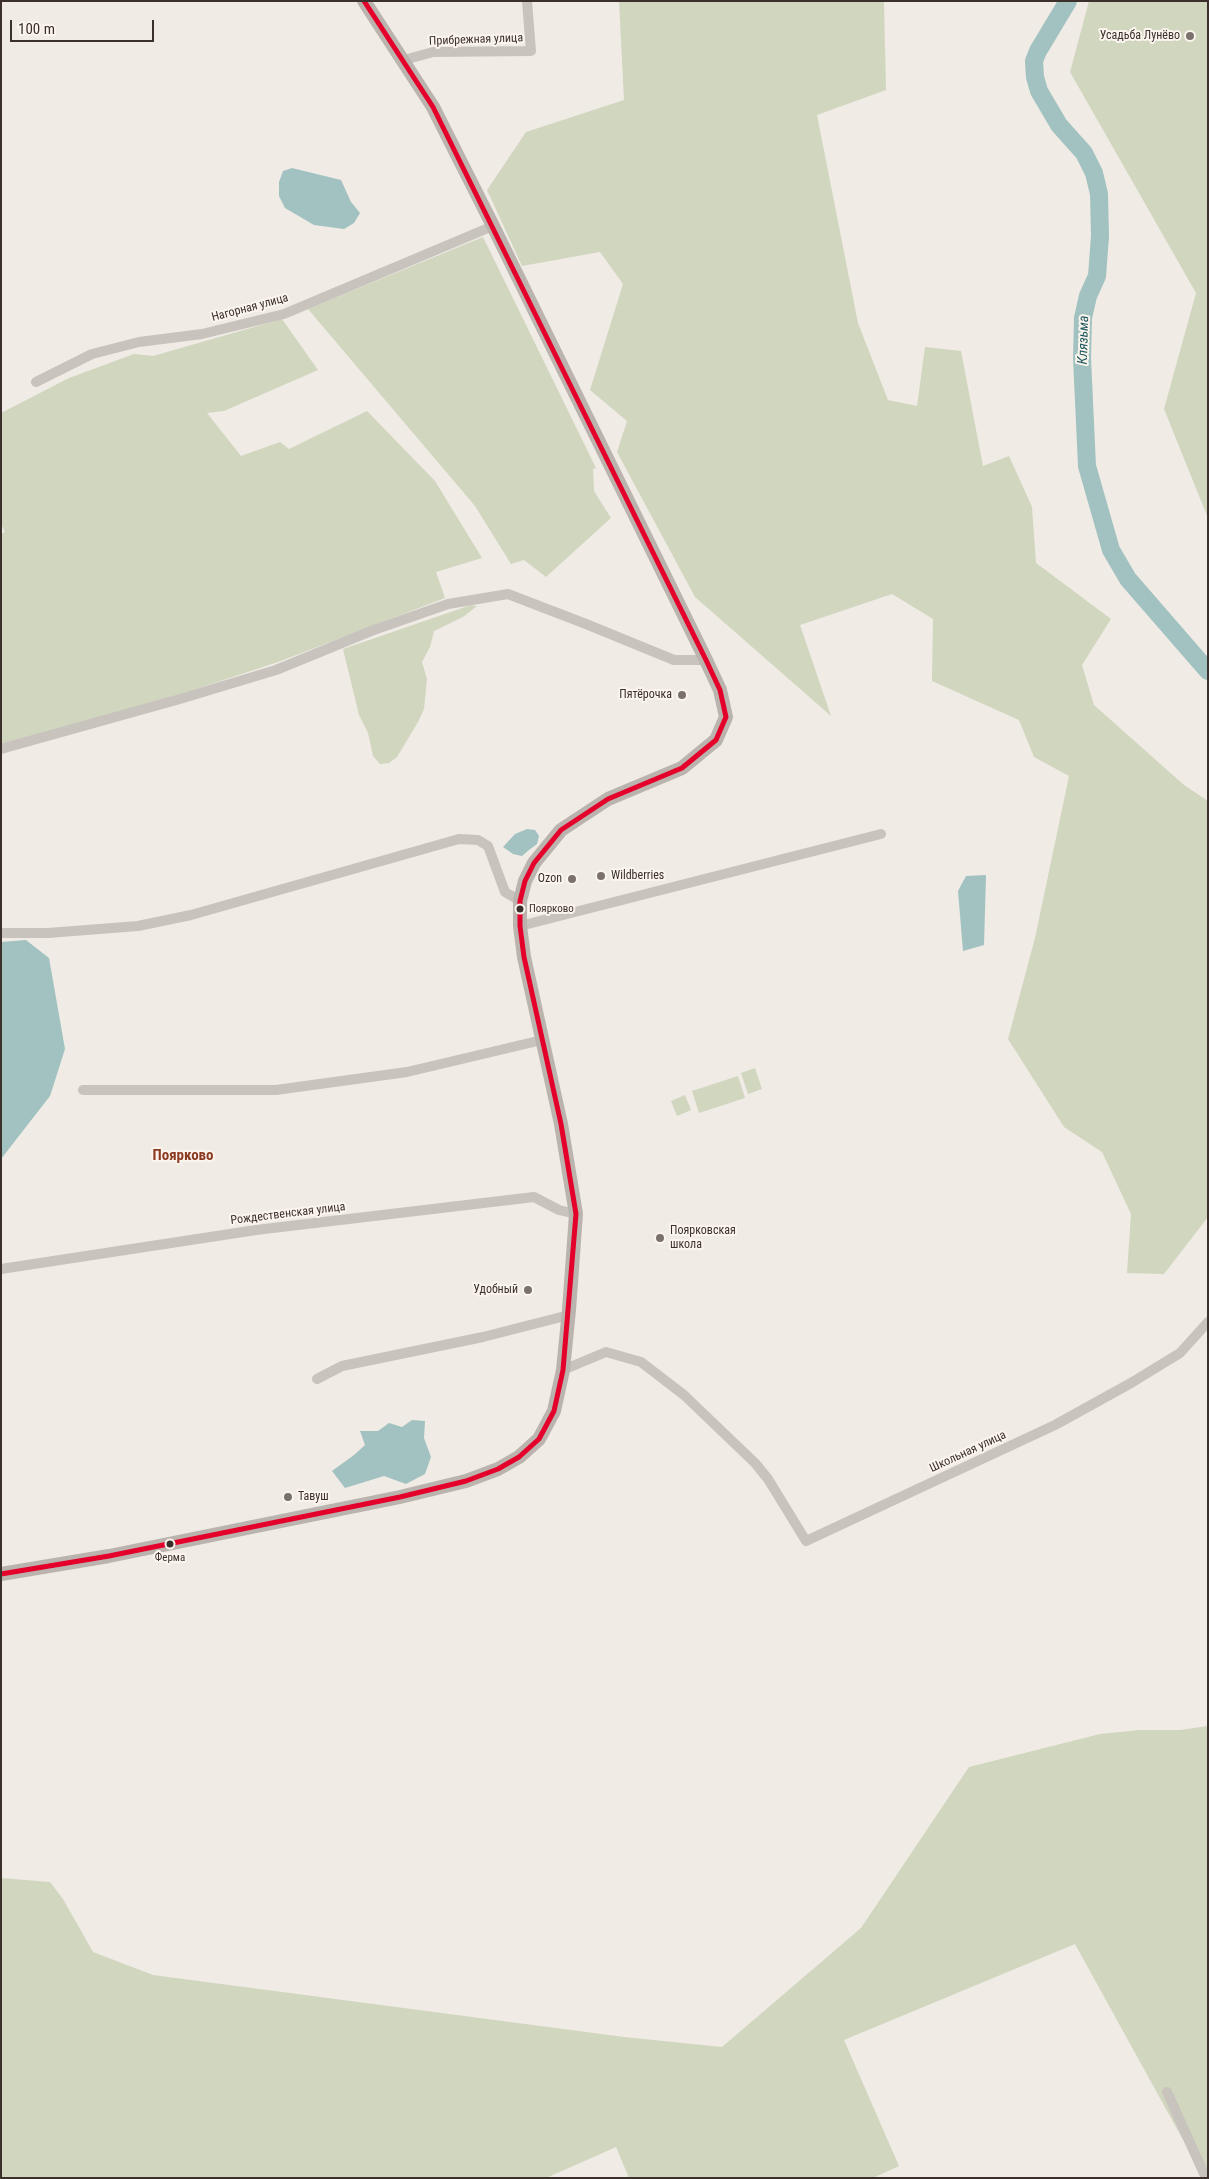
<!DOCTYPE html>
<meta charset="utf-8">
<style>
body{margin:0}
#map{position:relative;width:1209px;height:2179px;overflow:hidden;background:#f0ebe5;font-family:"Roboto Condensed",sans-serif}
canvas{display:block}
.frame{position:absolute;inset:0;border:2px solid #3b302b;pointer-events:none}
.scale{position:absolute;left:10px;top:20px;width:144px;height:22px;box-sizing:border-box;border:2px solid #3b302b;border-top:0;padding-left:6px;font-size:15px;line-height:18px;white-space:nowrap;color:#3b302b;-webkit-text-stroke:4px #fbf5ee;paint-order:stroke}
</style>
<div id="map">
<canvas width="1209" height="2179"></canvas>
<div class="frame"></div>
<div class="scale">100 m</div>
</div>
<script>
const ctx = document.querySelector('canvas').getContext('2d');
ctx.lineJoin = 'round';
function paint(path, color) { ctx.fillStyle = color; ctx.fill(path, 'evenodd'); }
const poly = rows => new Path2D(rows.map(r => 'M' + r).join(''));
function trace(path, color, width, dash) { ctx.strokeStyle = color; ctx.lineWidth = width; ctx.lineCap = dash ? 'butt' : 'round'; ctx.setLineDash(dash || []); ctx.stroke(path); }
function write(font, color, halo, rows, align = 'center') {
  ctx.font = font + ' "Roboto Condensed",sans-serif'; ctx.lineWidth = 4; ctx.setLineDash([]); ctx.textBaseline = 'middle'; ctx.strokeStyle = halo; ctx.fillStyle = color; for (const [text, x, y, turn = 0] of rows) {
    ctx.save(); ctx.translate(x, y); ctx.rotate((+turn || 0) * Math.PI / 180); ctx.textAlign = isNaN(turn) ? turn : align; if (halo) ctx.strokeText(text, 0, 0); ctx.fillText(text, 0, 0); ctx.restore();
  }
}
const green = poly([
 [619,1,883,1,884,3,886,90,817,115,858,323,888,400,917,406,925,347,961,351,983,466,1009,456,1032,507,1036,563,1111,619,1082,665,1094,705,1184,785,1208,801,1208,1217,1164,1274,1127,1273,1131,1214,1102,1152,1064,1127,1008,1039,1035,938,1069,776,1034,757,1019,720,932,681,933,619,892,594,800,625,831,716,695,597,617,452,627,421,590,390,623,284,600,252,522,266,487,190,526,132,624,100],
 [1089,1,1208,1,1208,518,1164,409,1196,293,1070,72],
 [483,237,596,468,593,469,594,491,611,518,546,577,524,560,511,564,475,506,308,309],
 [282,319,318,370,224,411,207,413,241,456,280,442,289,449,367,411,435,481,482,558,436,572,445,598,278,662,184,693,1,746,1,534,5,532,1,524,1,413,69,378,134,354,153,356],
 [471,605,477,606,463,617,434,631,430,647,422,662,427,679,424,709,418,722,397,757,389,763,380,764,373,756,368,733,359,715,343,649],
 [755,1068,762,1089,748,1094,741,1073],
 [738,1076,745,1098,699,1113,692,1091],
 [685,1095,691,1110,677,1116,671,1101],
 [1208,1726,1208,2178,1204,2178,1075,1944,844,2040,899,2166,873,2178,629,2178,616,2147,546,2178,1,2178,1,1878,50,1882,63,1899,93,1952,153,1975,624,2037,722,2047,861,1928,969,1767,1100,1734,1140,1730,1180,1730]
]);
const water = poly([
 [292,168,341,180,351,202,360,213,354,223,344,229,314,225,285,208,279,196,279,182,283,171],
 [527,829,535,830,539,836,537,844,529,850,522,856,513,854,503,847,515,834],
 [986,875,984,945,963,951,958,891,966,876],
 [26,940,49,958,65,1049,50,1096,1,1159,1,942],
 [412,1420,425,1421,424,1438,431,1457,425,1474,406,1484,384,1476,345,1488,332,1471,354,1455,365,1445,360,1431,378,1431,389,1423,402,1427]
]);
const river = poly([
 [1068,1,1038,51,1034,61,1035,77,1039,91,1059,125,1084,153,1094,173,1099,194,1100,236,1097,276,1088,296,1083,318,1082,358,1087,466,1111,550,1128,579,1208,671]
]);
const minor = poly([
 [404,60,433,52,531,51,527,1],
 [36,382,92,354,139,342,202,334,284,314,493,226],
 [1,749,180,699,276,670,371,631,448,604,508,594,586,624,674,660,706,660],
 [520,926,881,834],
 [1,933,48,933,138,926,191,915,459,839,478,840,488,846,505,892,520,901],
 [83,1090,276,1090,407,1072,542,1040],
 [1,1269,256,1230,534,1197,559,1210,576,1214],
 [563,1370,606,1352,641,1362,684,1395,755,1463,768,1479,806,1541,1055,1425,1131,1383,1180,1353,1208,1322],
 [317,1379,342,1366,483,1337,569,1315],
 [1167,2092,1206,2178]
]);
const secondary = poly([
 [1,1574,109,1556,400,1497,466,1481,498,1469,519,1457,539,1439,554,1411,563,1370,569,1310,576,1214,561,1124,524,957,520,926,520,901,525,881,534,863,561,830,608,799,682,768,716,740,726,717,720,690,706,660,493,226,433,107,364,1]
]);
const bus1 = poly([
 [1,1574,109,1556,400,1497,466,1481,498,1469,519,1457,539,1439,554,1411,563,1370,576,1214,561,1124,524,957,520,926,520,901,525,881,534,863,561,830,608,799,682,768,716,740,726,717,720,690,706,660,433,107,364,1]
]);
const markers = [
 [1190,36,5,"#7a716c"],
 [682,695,5,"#7a716c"],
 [601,876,5,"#7a716c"],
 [572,879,5,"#7a716c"],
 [520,909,4.5,"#3b302b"],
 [660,1238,5,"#7a716c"],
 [528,1290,5,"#7a716c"],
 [288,1497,5,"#7a716c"],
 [170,1544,4.5,"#3b302b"]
];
const busNames = [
 ["Поярково",529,909],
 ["Ферма",170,1558,"center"]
];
const poiNames = [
 ["Усадьба Лунёво",1180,36],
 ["Пятёрочка",672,695],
 ["Wildberries",611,876,"left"],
 ["Ozon",562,879],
 ["Поярковская",670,1231,"left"],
 ["школа",670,1245,"left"],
 ["Удобный",518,1290],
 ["Тавуш",298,1497,"left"]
];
const streetNames = [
 ["Прибрежная улица",476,40,-2],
 ["Нагорная улица",250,308,-15],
 ["Рождественская улица",288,1214,-7],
 ["Школьная улица",968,1452,-25]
];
const waterNames = [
 ["Клязьма",1084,340,-88]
];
const quarterNames = [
 ["Поярково",183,1156]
];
paint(green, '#d1d6bf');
paint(water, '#a1c2c1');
trace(river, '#a1c2c1', 18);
trace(minor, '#c9c3be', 10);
trace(secondary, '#bab3ae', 14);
trace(bus1, '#e4002b', 5);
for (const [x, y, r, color] of markers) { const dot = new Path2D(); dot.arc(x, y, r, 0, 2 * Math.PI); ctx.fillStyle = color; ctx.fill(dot); trace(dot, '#fbf5ee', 2); }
write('11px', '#3b302b', '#fbf5ee', busNames, 'left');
write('12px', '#3b302b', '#fbf5ee', poiNames, 'right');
write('12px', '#3b302b', '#fbf5ee', streetNames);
write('italic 14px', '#1f5a5e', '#fbf5ee', waterNames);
write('bold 15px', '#8c3b22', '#fbf5ee', quarterNames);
</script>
